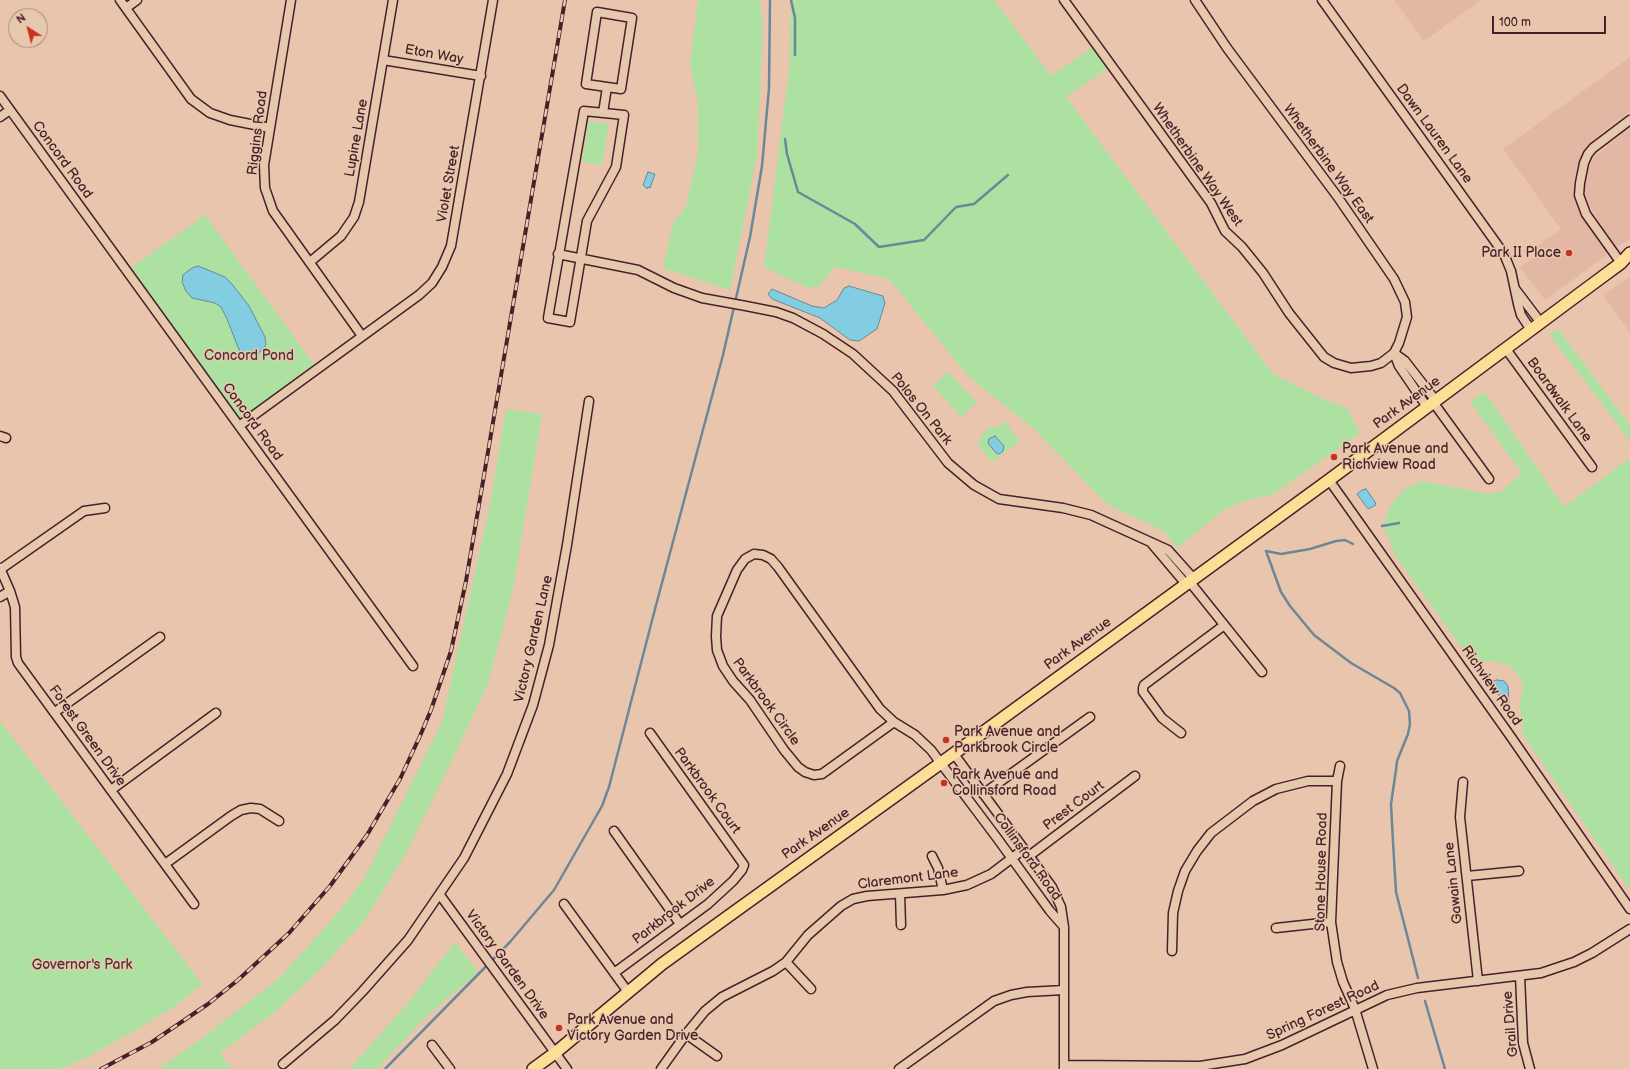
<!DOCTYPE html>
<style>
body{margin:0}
#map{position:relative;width:1630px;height:1069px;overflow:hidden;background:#eac5ad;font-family:"Balsamiq Sans",sans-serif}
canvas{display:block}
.north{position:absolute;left:8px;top:8px;width:40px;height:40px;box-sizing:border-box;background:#e6c9ad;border:1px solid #a88579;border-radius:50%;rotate:324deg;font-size:11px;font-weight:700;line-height:16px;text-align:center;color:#4a1f2b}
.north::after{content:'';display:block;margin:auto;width:14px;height:18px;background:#c8321e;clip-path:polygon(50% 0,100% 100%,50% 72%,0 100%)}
.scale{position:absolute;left:1492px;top:16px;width:114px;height:18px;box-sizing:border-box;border:2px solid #4a1f2b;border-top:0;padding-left:5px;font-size:12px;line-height:14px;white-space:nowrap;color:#4a1f2b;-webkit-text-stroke:3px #e6c9ad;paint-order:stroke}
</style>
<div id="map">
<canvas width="1630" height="1069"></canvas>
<div class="north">N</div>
<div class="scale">100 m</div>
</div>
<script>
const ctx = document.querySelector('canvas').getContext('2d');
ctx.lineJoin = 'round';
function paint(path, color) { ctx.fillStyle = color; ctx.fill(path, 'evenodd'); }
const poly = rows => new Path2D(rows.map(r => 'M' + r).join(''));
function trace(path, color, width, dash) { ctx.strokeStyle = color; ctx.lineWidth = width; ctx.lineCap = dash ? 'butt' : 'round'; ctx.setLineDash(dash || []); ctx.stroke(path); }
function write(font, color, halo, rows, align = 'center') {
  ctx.font = font + ' "Balsamiq Sans",sans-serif'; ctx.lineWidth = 3; ctx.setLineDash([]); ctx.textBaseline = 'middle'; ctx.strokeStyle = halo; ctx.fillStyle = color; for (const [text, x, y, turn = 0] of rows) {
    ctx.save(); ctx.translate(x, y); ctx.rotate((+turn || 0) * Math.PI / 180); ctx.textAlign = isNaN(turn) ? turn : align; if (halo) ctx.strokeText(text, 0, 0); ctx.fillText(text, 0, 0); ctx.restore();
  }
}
const built = poly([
 [1394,0,1481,0,1424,41],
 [1630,57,1630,112,1598,135,1584,151,1578,165,1575,183,1575,200,1582,213,1606,251,1607,255,1545,300,1520,267,1539,254,1535,248,1561,229,1503,149],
 [1630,128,1630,238,1618,247,1615,245,1599,222,1590,206,1585,195,1585,183,1588,168,1595,156],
 [1630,277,1630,333,1603,295]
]);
const green = poly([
 [698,0,760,0,763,28,757,155,730,290,663,268,673,223,686,207,698,152,698,104,690,64],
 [791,0,994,0,1051,76,1096,45,1111,66,1066,97,1273,374,1325,400,1347,408,1360,433,1272,495,1248,500,1225,509,1177,548,1165,532,1107,504,1034,429,969,377,889,279,835,267,819,286,808,288,764,267,789,69],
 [589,121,609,124,602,165,582,162],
 [205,215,316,367,239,423,128,270],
 [1558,329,1630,425,1630,441,1549,334],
 [948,372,977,402,961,417,933,386],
 [1485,392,1564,507,1630,458,1630,890,1523,735,1520,706,1523,682,1511,666,1495,661,1472,662,1394,554,1388,536,1383,528,1389,509,1396,498,1406,488,1422,481,1488,494,1500,492,1522,473,1470,402],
 [506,409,542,414,513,590,487,686,445,775,405,855,365,920,321,969,276,1011,220,1053,232,1069,158,1069,202,1038,279,978,337,914,364,879,442,722,490,505],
 [1005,421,1020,441,992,462,977,443,982,439,980,437,983,433,988,429,994,427,995,428],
 [0,721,202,984,174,1007,139,1028,87,1057,61,1069,0,1069],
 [455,942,478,972,426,1017,377,1069,349,1069,407,1004]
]);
const water = poly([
 [648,172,655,174,650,188,648,187,647,189,643,185,648,172],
 [198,266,225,277,232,284,249,306,265,337,266,345,260,352,253,356,246,358,240,352,227,319,221,307,215,303,192,298,186,291,182,282,183,275,192,268,198,266],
 [849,286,883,296,885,303,877,329,859,341,850,340,820,318,772,299,768,294,772,289,812,306,824,308,837,300,844,288,849,286],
 [995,436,1004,446,1003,451,999,454,996,453,988,443,989,439,995,436],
 [1366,489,1375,502,1376,505,1368,509,1357,494,1362,490,1366,489],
 [1497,680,1504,681,1508,686,1509,705,1506,705,1489,682,1497,680]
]);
const stream = poly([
 [791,0,795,18,795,55],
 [785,139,787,154,798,192,855,224,879,247,924,240,956,207,974,204,1008,175],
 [1382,526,1399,523],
 [1266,551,1281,592,1290,606,1314,635,1351,663,1394,688,1400,693,1409,711,1410,724,1408,734,1397,761,1396,770,1391,804,1393,842,1396,892,1418,978],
 [1266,551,1281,554,1310,549,1336,541,1345,540,1353,544],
 [1425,1001,1445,1069],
 [385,1069,510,942,554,890,602,806,609,787,655,609,723,355,750,237,762,166,769,88,770,0]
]);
const minor = poly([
 [120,0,191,99,210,113,230,120,270,128],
 [291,0,264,165,265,188,273,211,362,336],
 [1064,0,1211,203,1225,231,1242,247,1263,273,1289,313,1324,357,1334,363,1351,368,1371,366,1381,363,1394,353,1399,343,1407,317,1405,302,1394,279,1337,196,1227,48,1195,0],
 [1322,0,1504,254,1511,271,1518,304,1521,315,1531,330],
 [126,8,137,0],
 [597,12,632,18,621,89,586,84,597,12],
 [383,60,481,76],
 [0,96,413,666],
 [584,111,624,115,616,167,587,221,570,322,548,318,584,111],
 [603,113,607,87],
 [0,117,10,110],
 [558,254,638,270,674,288,702,298,746,306,776,312,793,318,823,334,853,354,893,391,948,463,974,485,999,499,1063,508,1091,515,1168,550,1193,578],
 [310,262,341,236,354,217,359,202,393,0],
 [1621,263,1586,214,1579,195,1580,183,1584,163,1588,154,1593,148,1630,120],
 [1516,290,1541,323],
 [1506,349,1592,467],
 [1394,353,1405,361,1436,401],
 [1394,353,1399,366,1427,407],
 [1433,402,1489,479],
 [239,426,419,295,432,283,442,267,451,246,493,0],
 [0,436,6,438],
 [1329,480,1511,737,1630,909],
 [1152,544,1185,583],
 [754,554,763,555,771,559,778,567,880,709,894,722,822,774,814,775,805,772,798,767,784,750,750,700,733,681,723,666,717,650,716,636,717,616,737,570,745,559,754,554],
 [0,568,10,591,15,607,16,657,18,663,194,904],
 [1,569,84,511,105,508],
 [1189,581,1262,672],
 [0,597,10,591],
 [55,712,160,637],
 [894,722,915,735,931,750,997,838,1050,911,1064,927],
 [1181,733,1162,718,1143,692,1143,688,1144,685,1223,626],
 [954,754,1052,887,1061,907,1064,927,1064,1069],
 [1340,766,1337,781,1331,922,1337,962,1343,982,1355,1009,1373,1069],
 [1463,782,1460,817,1478,981],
 [111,790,216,713],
 [983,794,1090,717],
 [614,831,680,924],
 [932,856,938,868,943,890],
 [1029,856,1135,776],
 [165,864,231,816,241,810,251,808,260,809,279,821],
 [1467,876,1519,871],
 [900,894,901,925],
 [440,895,567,1069],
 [564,904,628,992],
 [1276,928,1331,922],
 [1172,951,1173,913,1178,891,1185,871,1197,851,1211,833,1253,801,1276,789,1308,781,1337,781],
 [786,962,811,989],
 [614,973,708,904,733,881,742,870,744,865,650,733],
 [1520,976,1523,1043,1530,1069],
 [686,1034,717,1056],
 [432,1045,450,1069],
 [283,1064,335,1020,362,992,408,940,464,858,507,774,533,705,549,645,567,545,589,401],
 [1064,1065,1200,1066,1245,1059,1282,1045,1387,995,1417,988,1541,973,1574,962,1592,953,1630,929],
 [661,1069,686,1034,705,1011,722,997,773,971,786,962,808,935,841,906,853,899,867,896,943,890,967,885,991,874,1024,849],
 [899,1069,994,1001,1011,995,1027,992,1064,990]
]);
const major = poly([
 [533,1069,555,1053,662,964,941,763,1329,480,1598,280,1621,263,1630,253]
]);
const rail = poly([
 [101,1069,152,1042,208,1004,238,980,289,933,330,886,367,835,400,779,420,736,431,710,451,651,466,581,565,0]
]);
const markers = [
 [1569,253,4,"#c8321e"],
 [1334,457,4,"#c8321e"],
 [946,740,4,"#c8321e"],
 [944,783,4,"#c8321e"],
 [559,1028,4,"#c8321e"]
];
const streetNames = [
 ["Eton Way",434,55,10],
 ["Riggins Road",258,133,-83],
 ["Dawn Lauren Lane",1434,134,54],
 ["Lupine Lane",357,138,-80],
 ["Concord Road",62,160,54],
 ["Whetherbine Way East",1328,164,54],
 ["Whetherbine Way West",1197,165,55],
 ["Violet Street",449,184,-80],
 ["Boardwalk Lane",1559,400,54],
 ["Park Avenue",1407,403,-36],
 ["Polos On Park",921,409,51],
 ["Concord Road",252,422,54],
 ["Victory Garden Lane",534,639,-77],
 ["Park Avenue",1078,644,-36],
 ["Richview Road",1491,686,55],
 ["Parkbrook Circle",766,702,54],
 ["Forest Green Drive",87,736,54],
 ["Parkbrook Court",707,791,54],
 ["Prest Court",1074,806,-37],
 ["Park Avenue",816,834,-35],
 ["Collinsford Road",1027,857,54],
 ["Stone House Road",1322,872,-89],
 ["Claremont Lane",908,879,-7],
 ["Gawain Lane",1454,883,-96],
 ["Parkbrook Drive",674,911,-38],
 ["Victory Garden Drive",507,965,54],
 ["Spring Forest Road",1323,1011,-25],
 ["Grail Drive",1511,1024,-95]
];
const poiNames = [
 ["Park II Place",1561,253,"right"],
 ["Park Avenue and",1342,449],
 ["Richview Road",1342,465],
 ["Park Avenue and",954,732],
 ["Parkbrook Circle",954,748],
 ["Park Avenue and",952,775],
 ["Collinsford Road",952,791],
 ["Park Avenue and",567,1020],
 ["Victory Garden Drive",567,1036]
];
const parkNames = [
 ["Concord Pond",249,356],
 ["Governor's Park",82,965]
];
paint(built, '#e2b7a4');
paint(green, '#ade1a2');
paint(water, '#82cde2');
trace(water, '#6c8799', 1);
trace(stream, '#6c8799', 2.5);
trace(minor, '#4a1f2b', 11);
trace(major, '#4a1f2b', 14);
trace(minor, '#e6c9ad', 8);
trace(major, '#fcde96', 11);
trace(rail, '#4a1f2b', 4);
trace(rail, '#e6c9ad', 2.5, [8]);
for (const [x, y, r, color] of markers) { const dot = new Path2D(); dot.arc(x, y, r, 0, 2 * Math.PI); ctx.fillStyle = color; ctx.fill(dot); trace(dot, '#e6c9ad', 1.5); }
write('14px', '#4a1f2b', '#e6c9ad', streetNames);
write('14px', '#4a1f2b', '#e6c9ad', poiNames, 'left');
write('14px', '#543237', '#e6c9ad', parkNames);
</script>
